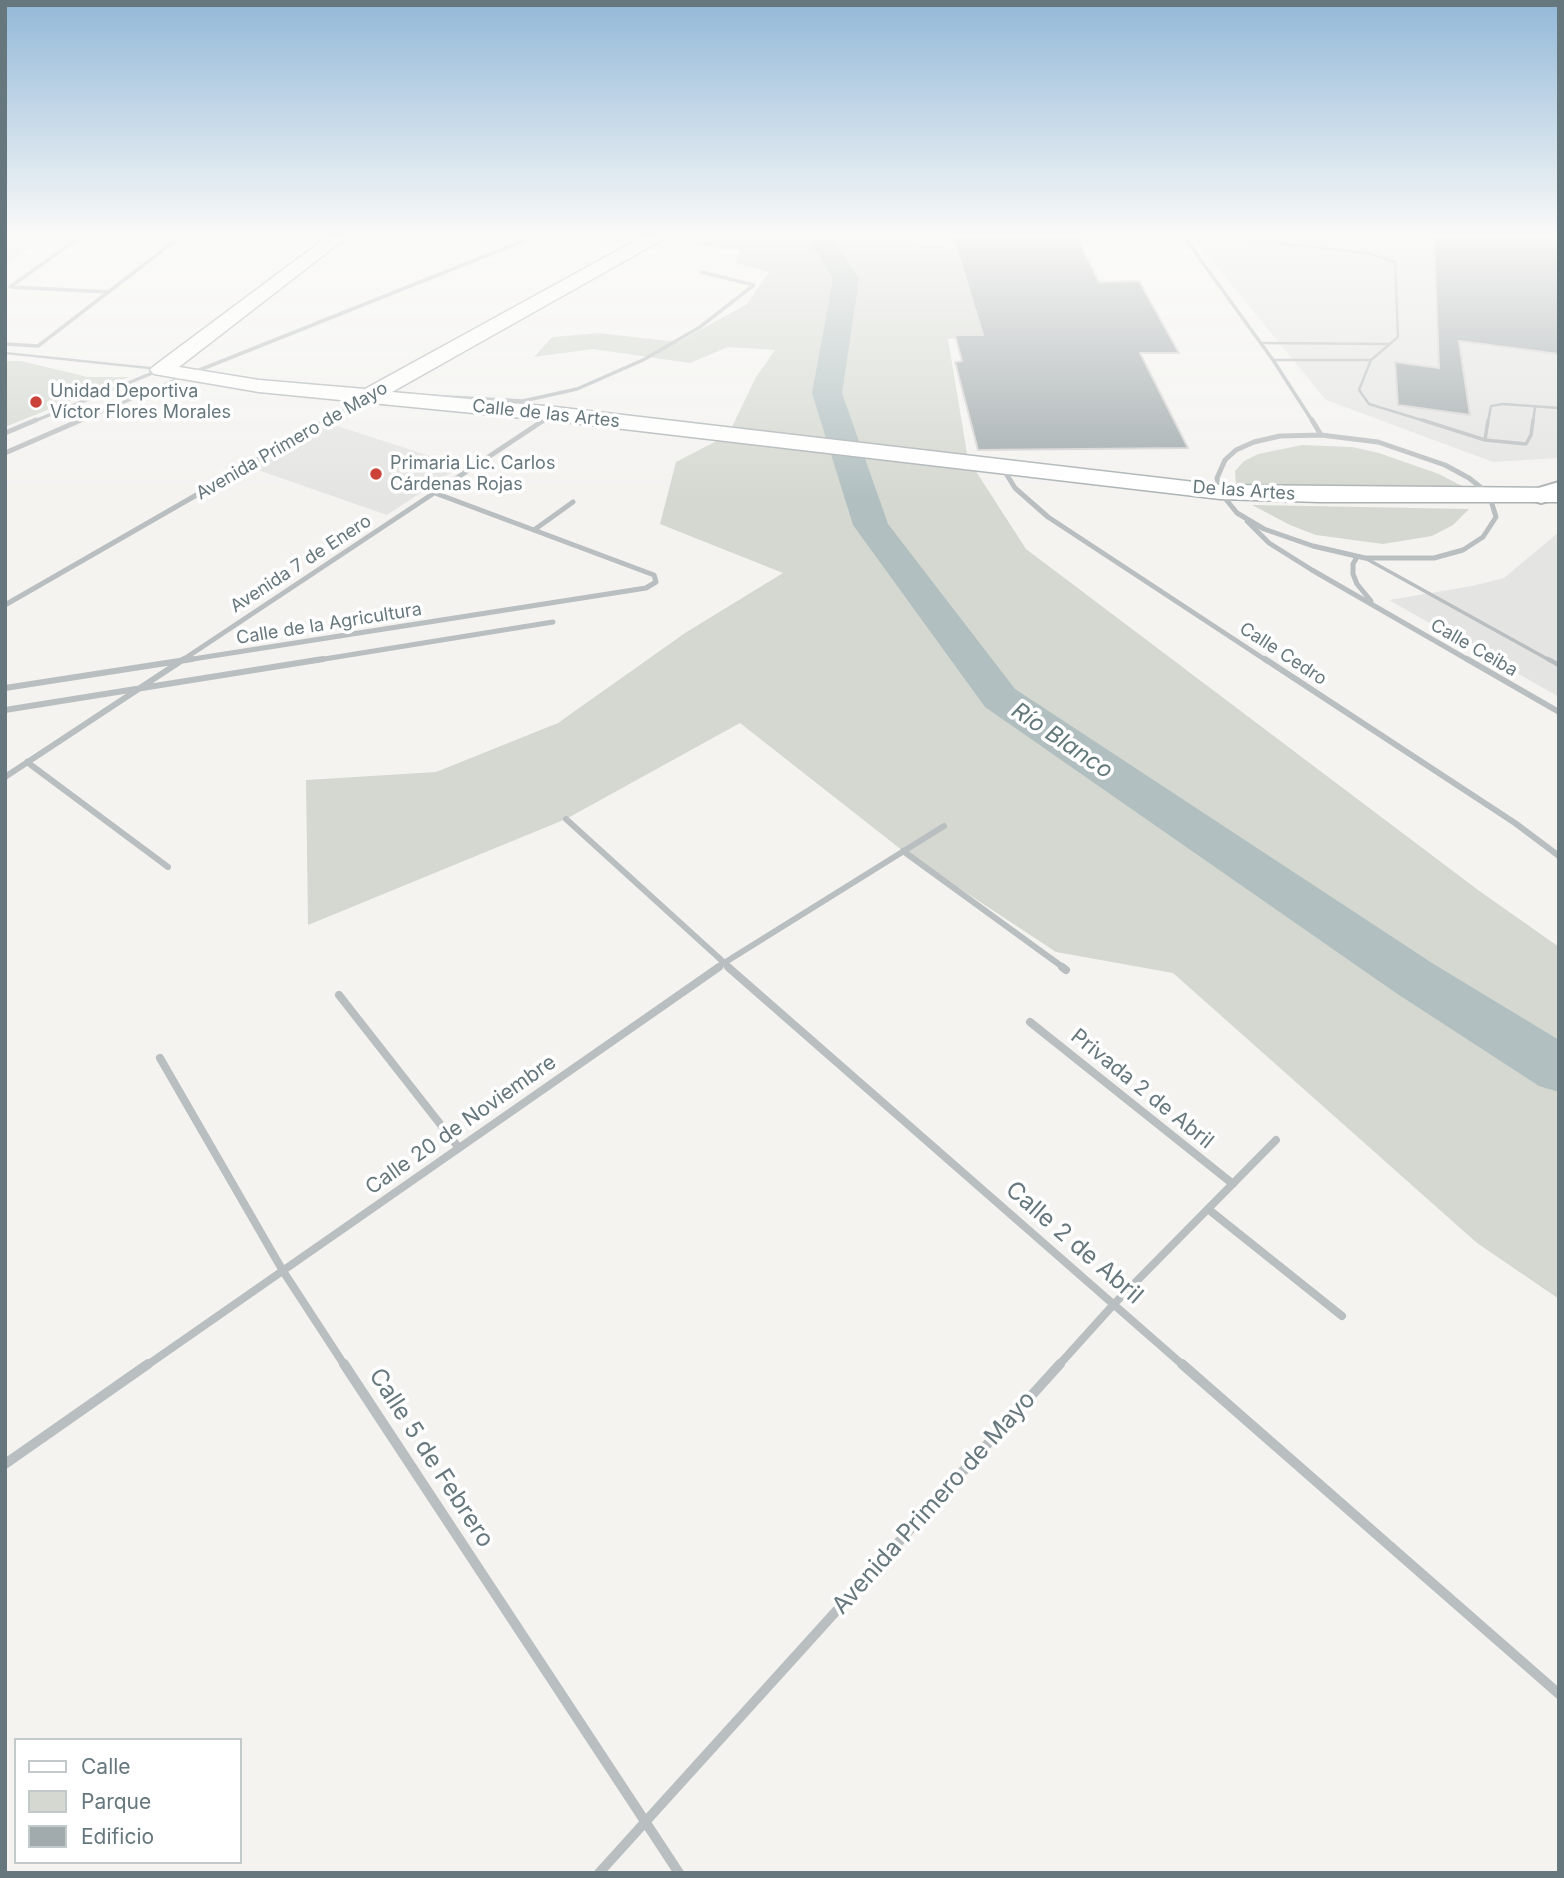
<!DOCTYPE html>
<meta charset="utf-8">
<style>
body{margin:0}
#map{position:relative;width:1564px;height:1878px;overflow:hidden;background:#f4f3f0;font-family:Inter,sans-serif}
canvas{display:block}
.frame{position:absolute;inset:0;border:7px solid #66777d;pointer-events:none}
.legend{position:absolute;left:14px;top:1738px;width:228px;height:126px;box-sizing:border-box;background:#fff;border:2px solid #c2c9cb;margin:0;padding:9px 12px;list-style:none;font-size:21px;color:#66777d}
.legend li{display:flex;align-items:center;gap:14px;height:35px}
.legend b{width:35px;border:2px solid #c2c9cb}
</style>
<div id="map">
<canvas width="1564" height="1878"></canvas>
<div class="frame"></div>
<ul class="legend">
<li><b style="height:9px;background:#fff"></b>Calle</li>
<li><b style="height:19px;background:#d4d8d0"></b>Parque</li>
<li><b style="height:19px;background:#a1aaac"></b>Edificio</li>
</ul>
</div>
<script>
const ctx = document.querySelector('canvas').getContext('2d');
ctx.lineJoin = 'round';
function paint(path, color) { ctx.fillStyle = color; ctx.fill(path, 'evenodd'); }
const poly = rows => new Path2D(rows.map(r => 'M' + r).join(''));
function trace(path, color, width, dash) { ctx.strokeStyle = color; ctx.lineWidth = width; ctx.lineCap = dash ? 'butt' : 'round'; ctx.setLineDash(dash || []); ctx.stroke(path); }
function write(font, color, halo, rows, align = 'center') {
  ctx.font = font + ' Inter,sans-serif'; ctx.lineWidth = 7; ctx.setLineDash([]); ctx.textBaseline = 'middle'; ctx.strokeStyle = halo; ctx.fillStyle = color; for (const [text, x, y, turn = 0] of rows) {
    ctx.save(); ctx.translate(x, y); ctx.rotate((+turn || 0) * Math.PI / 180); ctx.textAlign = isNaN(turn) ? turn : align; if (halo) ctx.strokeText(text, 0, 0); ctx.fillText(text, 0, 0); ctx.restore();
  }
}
const built = poly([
 [5,237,46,237,8,262,5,261],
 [1192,237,1389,237,1559,257,1559,458,1493,462,1326,400],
 [328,423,461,466,387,515,252,468],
 [1559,532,1559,697,1389,600,1472,586,1504,578]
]);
const green = poly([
 [703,237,897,237,904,243,956,248,989,337,948,339,968,459,1026,549,1478,890,1559,947,1559,1299,1477,1243,1173,973,1056,952,903,851,740,723,566,819,308,925,306,780,436,772,558,723,685,633,783,573,660,524,676,462,728,435,756,377,775,350,728,347,690,363,593,349,534,357,552,337,598,333,678,342,747,304,769,272,735,263,740,250,694,245],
 [5,361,21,361,88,377,129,377,5,427],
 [1302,445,1352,447,1379,453,1439,474,1464,487,1236,485,1235,471,1244,461,1258,454],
 [1252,505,1469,509,1453,525,1432,536,1383,544,1316,535,1290,525]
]);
const river = poly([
 [808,237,832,237,859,279,842,393,888,524,1015,689,1432,963,1559,1040,1559,1092,1539,1086,1396,993,985,707,853,525,812,393,833,279,808,237]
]);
const building = poly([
 [953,237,1077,237,1099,282,1139,281,1179,353,1140,353,1188,448,978,450,955,362,962,361,955,335,983,335,953,237],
 [1434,237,1559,237,1559,354,1459,341,1470,415,1398,405,1395,362,1439,368,1434,237]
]);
const laneFar2 = poly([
 [1237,238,1371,254,1395,262,1398,337,1371,360,1359,390,1369,404,1428,422],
 [1261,343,1390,344],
 [5,353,159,369],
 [1273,360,1371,360],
 [1488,422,1491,406,1503,404,1559,408],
 [1533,422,1535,407]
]);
const laneFar1 = poly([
 [1422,420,1485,440,1488,420],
 [1485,440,1526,444,1531,435,1533,420],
 [1365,558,1551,661]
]);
const lane = poly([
 [1548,659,1559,665]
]);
const streetFar4 = poly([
 [1184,237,1273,360,1313,422],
 [701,272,754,285],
 [10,287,109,292],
 [10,287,80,237],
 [5,344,38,346,180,237],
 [411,395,523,401,577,389,643,360,700,327,754,285],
 [32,422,160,370],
 [77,422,187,375,533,237],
 [324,422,366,398],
 [542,422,551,416]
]);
const streetFar3 = poly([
 [1312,420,1321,435],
 [5,433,36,420],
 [1321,435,1378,442,1445,465,1469,478,1489,494,1496,517,1483,537,1463,550,1434,558,1365,558,1313,546,1264,529,1237,513,1220,492,1217,478,1225,460,1236,450,1254,442,1280,436,1321,435],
 [5,453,81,420],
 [1002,467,1015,488,1048,517,1267,661],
 [1247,521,1269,543,1312,570,1470,661],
 [534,530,573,502],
 [1357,557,1353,564,1353,574,1357,584,1371,601],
 [5,605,327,420],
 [180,661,646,588,656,582,654,575,435,493],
 [181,661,544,420],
 [312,661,553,622]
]);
const streetFar2 = poly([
 [1265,659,1515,823,1559,856],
 [1467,659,1559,712],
 [5,688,192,659],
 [5,710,323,659],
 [27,762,168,867],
 [5,777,184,659],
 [566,819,730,968],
 [903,851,1064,968],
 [716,968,944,826]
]);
const streetFar1 = poly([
 [728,967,1184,1366],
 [1062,967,1066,970],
 [339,995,459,1148],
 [1030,1022,1233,1184],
 [160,1058,283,1271,345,1366],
 [1208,1209,1342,1316],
 [146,1366,719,967],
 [1058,1366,1114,1304,1276,1140]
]);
const street = poly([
 [344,1364,679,1873],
 [1182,1364,1559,1694],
 [5,1464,148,1364],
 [599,1873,1060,1364]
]);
const secondary = poly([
 [327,237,347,237,179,367,259,380,365,389,642,237,662,237,660,241,392,392,555,407,1220,485,1559,488,1559,502,1320,502,1220,499,555,421,259,392,154,374,150,370,154,366,327,237]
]);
const highway = poly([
 [1559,482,1559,498,1541,503,1532,500,1528,495,1532,490,1559,482]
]);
const markers = [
 [36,402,7,"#cb4238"],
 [376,474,7,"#cb4238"]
];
const farPoinames = [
 ["Unidad Deportiva",50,392],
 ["Víctor Flores Morales",50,413],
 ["Primaria Lic. Carlos",390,464],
 ["Cárdenas Rojas",390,485]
];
const farStreetnames = [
 ["Calle de las Artes",546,414,6],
 ["Avenida Primero de Mayo",292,441,-30],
 ["De las Artes",1244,491,4],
 ["Avenida 7 de Enero",301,564,-33],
 ["Calle de la Agricultura",329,624,-9],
 ["Calle Ceiba",1474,648,30],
 ["Calle Cedro",1283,654,33]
];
const streetNames = [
 ["Privada 2 de Abril",1142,1089,39],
 ["Calle 20 de Noviembre",461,1125,-35]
];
const waterNames = [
 ["Río Blanco",1062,741,34]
];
const nearStreetnames = [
 ["Calle 2 de Abril",1074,1243,41],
 ["Calle 5 de Febrero",431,1458,57],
 ["Avenida Primero de Mayo",934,1503,-48]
];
paint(built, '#e4e5e3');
paint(green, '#d4d8d0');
paint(river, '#b1bfc0');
paint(building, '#a1aaac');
trace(building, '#d5d4d3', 2);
trace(secondary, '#abb2b4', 3);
trace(highway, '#afb3b4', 4);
trace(laneFar2, '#b9bec0', 2.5);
trace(laneFar1, '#b9bec0', 3.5);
trace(lane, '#b9bec0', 4.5);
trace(streetFar4, '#b9bec0', 3.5);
trace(streetFar3, '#b9bec0', 5);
trace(streetFar2, '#b9bec0', 6);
trace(streetFar1, '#b9bec0', 8);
trace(street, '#b9bec0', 10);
paint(secondary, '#fff');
paint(highway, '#fff');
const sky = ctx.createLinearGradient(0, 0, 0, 500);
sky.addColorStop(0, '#92b8d8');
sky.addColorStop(0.47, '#fafaf8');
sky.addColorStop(1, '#fafaf800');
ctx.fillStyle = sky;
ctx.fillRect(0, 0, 1564, 500);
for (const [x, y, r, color] of markers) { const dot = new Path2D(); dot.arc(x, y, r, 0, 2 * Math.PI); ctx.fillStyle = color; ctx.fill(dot); trace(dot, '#fff', 2.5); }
write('18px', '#66777d', '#fff', farPoinames, 'left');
write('18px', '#66777d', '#fff', farStreetnames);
write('21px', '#66777d', '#fff', streetNames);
write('italic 23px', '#62787b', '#fff', waterNames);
write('24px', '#66777d', '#fff', nearStreetnames);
</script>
